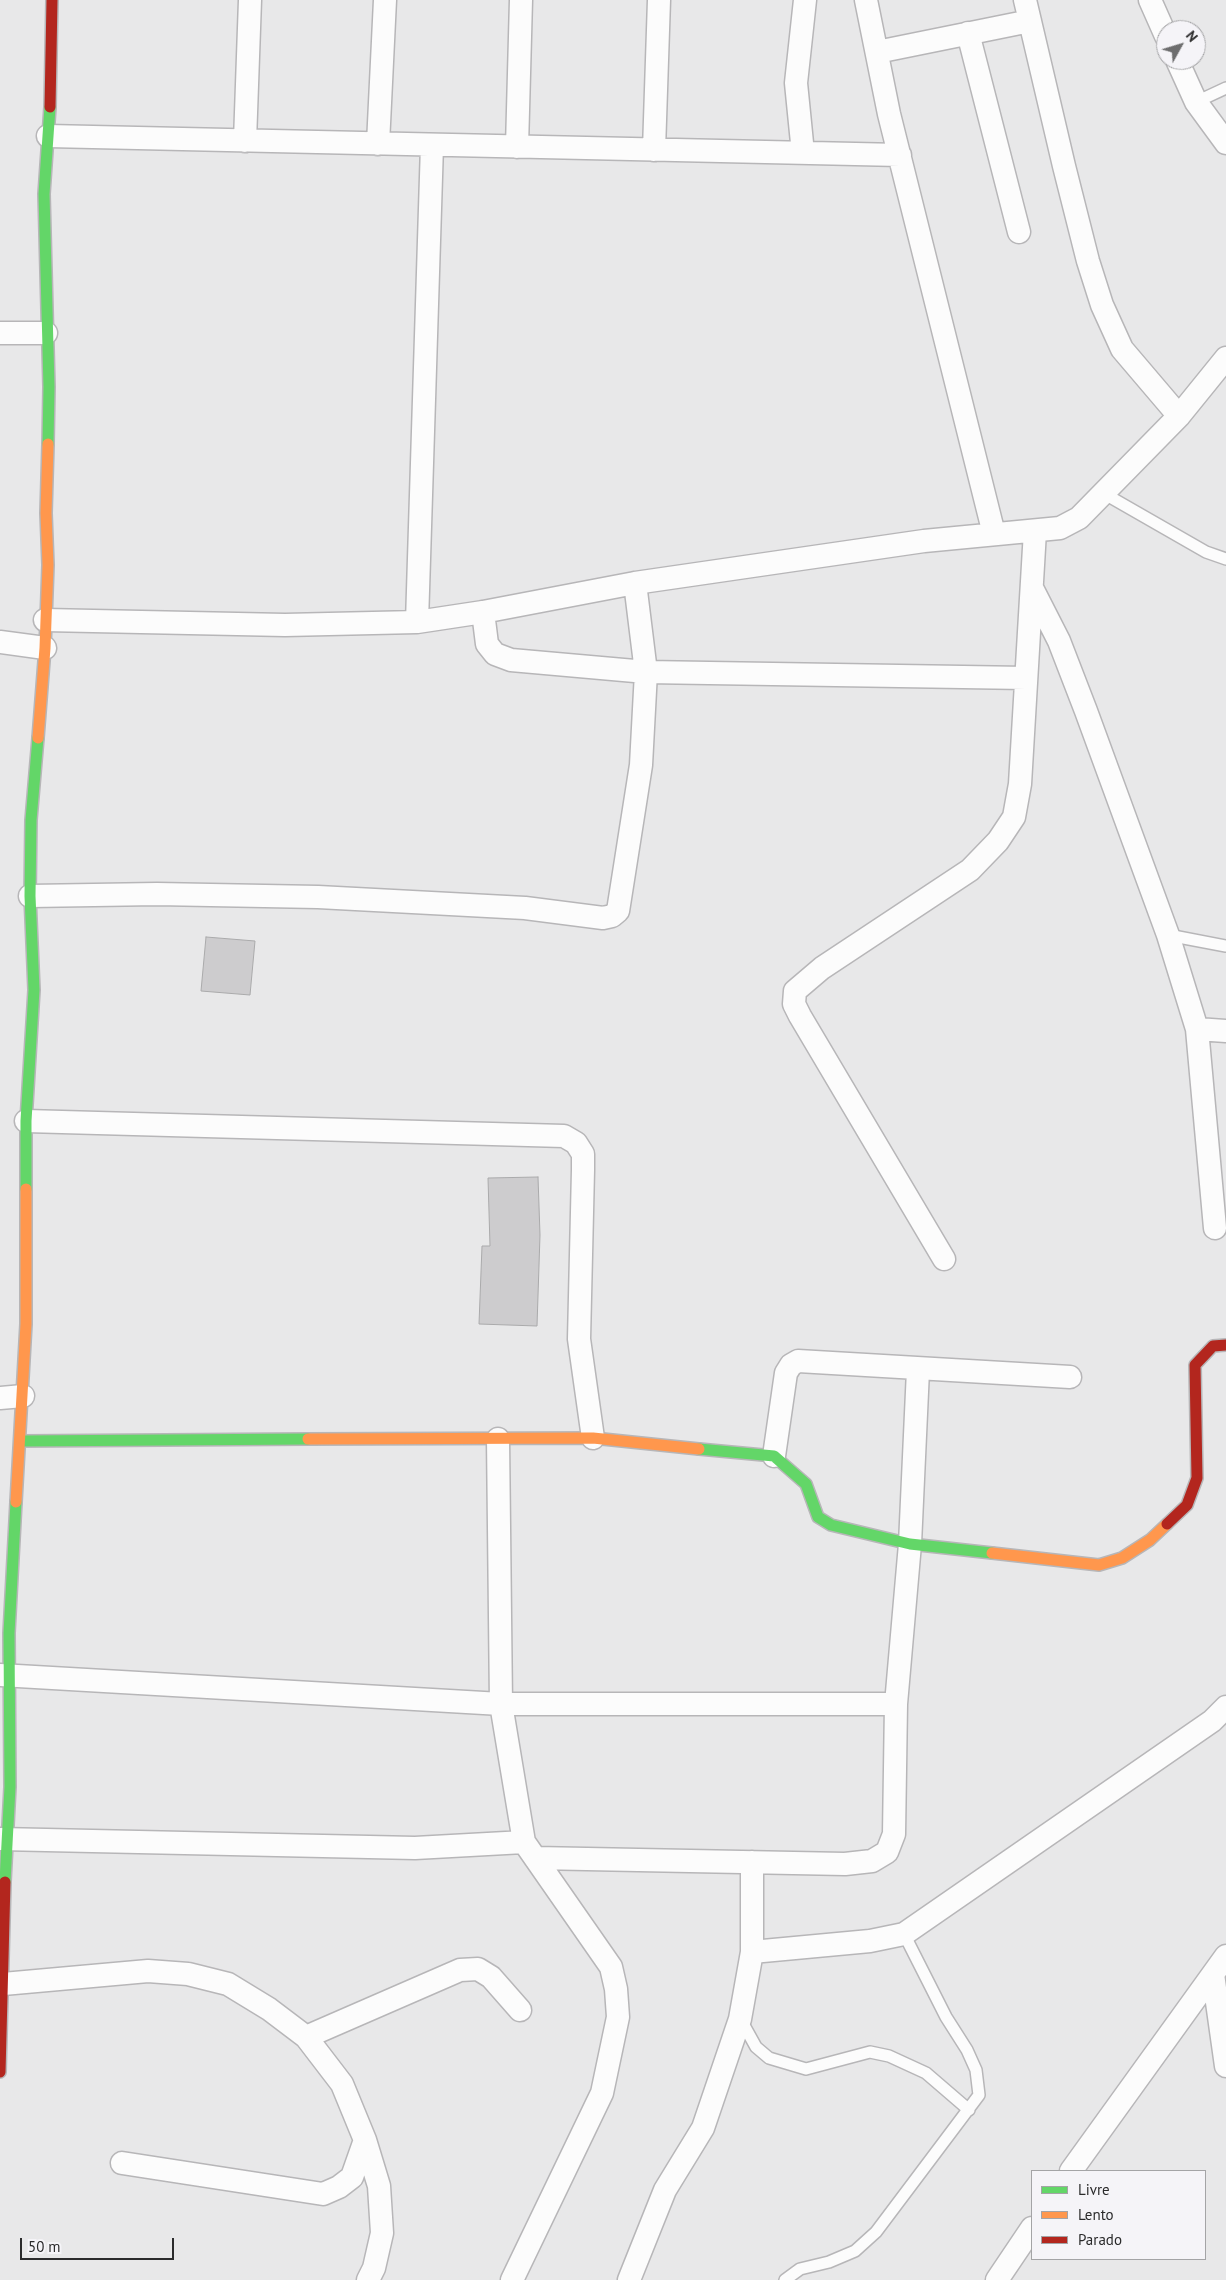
<!DOCTYPE html>
<style>
body{margin:0}
#map{position:relative;width:1226px;height:2280px;overflow:hidden;background:#e8e8e9;font-family:"PT Sans",sans-serif}
canvas{display:block}
.legend{position:absolute;left:1031px;top:2170px;width:175px;height:90px;box-sizing:border-box;background:#f5f4f8;border:1px solid #a4a4a6;margin:0;padding:6px 9px;list-style:none;font-size:15px;color:#2b2b2c}
.legend li{display:flex;align-items:center;gap:10px;height:25px}
.legend b{width:25px;border:1px solid #a4a4a6}
.north{position:absolute;left:1156px;top:20px;width:50px;height:50px;box-sizing:border-box;background:#f5f4f8;border:1px solid #a4a4a6;border-radius:50%;rotate:51deg;font-size:14px;font-weight:700;line-height:20px;text-align:center;color:#2b2b2c}
.north::after{content:'';display:block;margin:auto;width:18px;height:22px;background:#6d6d6e;clip-path:polygon(50% 0,100% 100%,50% 72%,0 100%)}
.scale{position:absolute;left:20px;top:2238px;width:154px;height:22px;box-sizing:border-box;border:2px solid #2b2b2c;border-top:0;padding-left:6px;font-size:15px;line-height:18px;white-space:nowrap;color:#2b2b2c;-webkit-text-stroke:4px #f5f4f8;paint-order:stroke}
</style>
<div id="map">
<canvas width="1226" height="2280"></canvas>
<ul class="legend">
<li><b style="height:6px;background:#63d668"></b>Livre</li>
<li><b style="height:6px;background:#ff974d"></b>Lento</li>
<li><b style="height:6px;background:#b3261e"></b>Parado</li>
</ul>
<div class="north">N</div>
<div class="scale">50 m</div>
</div>
<script>
const ctx = document.querySelector('canvas').getContext('2d');
ctx.lineJoin = 'round';
function paint(path, color) { ctx.fillStyle = color; ctx.fill(path, 'evenodd'); }
const poly = rows => new Path2D(rows.map(r => 'M' + r).join(''));
function trace(path, color, width, dash) { ctx.strokeStyle = color; ctx.lineWidth = width; ctx.lineCap = dash ? 'butt' : 'round'; ctx.setLineDash(dash || []); ctx.stroke(path); }
const building = poly([
 [206,937,255,941,250,995,201,991,206,937],
 [538,1177,540,1235,537,1326,479,1324,482,1246,490,1246,488,1178,538,1177]
]);
const lane = poly([
 [1196,102,1226,88],
 [1103,493,1206,552,1226,559],
 [1168,935,1226,946],
 [741,2020,756,2047,769,2058,806,2069,870,2052,889,2056,926,2073,969,2110],
 [785,2280,800,2269,829,2262,855,2251,876,2232,979,2095,976,2070,967,2050,946,2017,904,1934]
]);
const street = poly([
 [866,0,889,114,994,534],
 [1025,0,1064,166,1088,261,1102,305,1122,349,1179,416],
 [1150,0,1166,36],
 [968,33,1019,232],
 [877,52,1030,21],
 [1177,60,1196,102,1226,143],
 [48,136,900,155],
 [245,141,250,0],
 [378,144,385,0],
 [517,147,521,0],
 [654,150,659,0],
 [803,153,796,83,805,0],
 [0,333,46,333],
 [1032,588,1059,641,1086,711,1168,935,1197,1029,1215,1228],
 [483,612,487,644,495,654,511,660,646,672,1026,678],
 [45,620,285,625,417,622,483,612,635,583,924,541,1060,528,1079,518,1179,416,1226,358],
 [417,622,432,145],
 [0,642,45,648],
 [30,896,157,894,318,897,525,908,603,918,612,916,618,911,641,765,646,672,635,583],
 [1197,1029,1226,1031],
 [26,1121,564,1136,576,1143,583,1154,583,1170,579,1339,593,1438],
 [944,1259,800,1016,794,1004,795,991,822,968,970,870,998,841,1014,817,1020,784,1035,531],
 [0,1398,23,1396],
 [498,1439,501,1704,524,1842,611,1967,616,1989,618,2017,602,2093,512,2280],
 [774,1456,786,1373,791,1365,798,1361,1070,1377],
 [0,1675,501,1704,896,1704],
 [0,1839,415,1848,524,1842],
 [535,1858,845,1864,872,1861,887,1852,894,1834,896,1704,910,1544,918,1370],
 [752,1952,870,1941,904,1934,1212,1721,1226,1707],
 [1213,1974,1226,2066],
 [3,1984,148,1971,188,1974,228,1984,269,2009,306,2037,342,2084,365,2140,379,2186,382,2233,374,2268,368,2280],
 [306,2037,460,1970,478,1969,491,1977,520,2010],
 [122,2163,323,2194,339,2187,352,2177,365,2140],
 [1071,2171,1226,1956],
 [629,2280,665,2190,703,2128,740,2019,752,1952,752,1862],
 [997,2280,1032,2228]
]);
const fast = poly([
 [48,444,49,387,44,194,50,107],
 [26,1189,26,1121,34,990,30,896,31,820,38,738],
 [21,1441,308,1439],
 [699,1449,774,1456,806,1484,818,1517,831,1525,910,1544,992,1553],
 [5,1882,10,1787,9,1633,16,1502]
]);
const slow = poly([
 [38,738,45,648,48,565,46,513,48,444],
 [308,1439,593,1438,699,1449],
 [16,1502,26,1324,26,1189],
 [992,1553,1099,1565,1122,1558,1150,1540,1167,1524]
]);
const jam = poly([
 [50,107,52,0],
 [1167,1524,1187,1505,1197,1478,1195,1365,1213,1346,1226,1345],
 [0,2072,5,1882]
]);
paint(building, '#cdccce');
trace(building, '#aaaaab', 1);
trace(lane, '#b7b6b8', 14);
trace(street, '#b7b6b8', 25);
trace(fast, '#b7b6b8', 14);
trace(slow, '#b7b6b8', 14);
trace(jam, '#b7b6b8', 14);
trace(lane, '#fcfcfc', 11);
trace(street, '#fcfcfc', 22);
trace(fast, '#63d668', 11);
trace(slow, '#ff974d', 11);
trace(jam, '#b3261e', 11);
</script>
